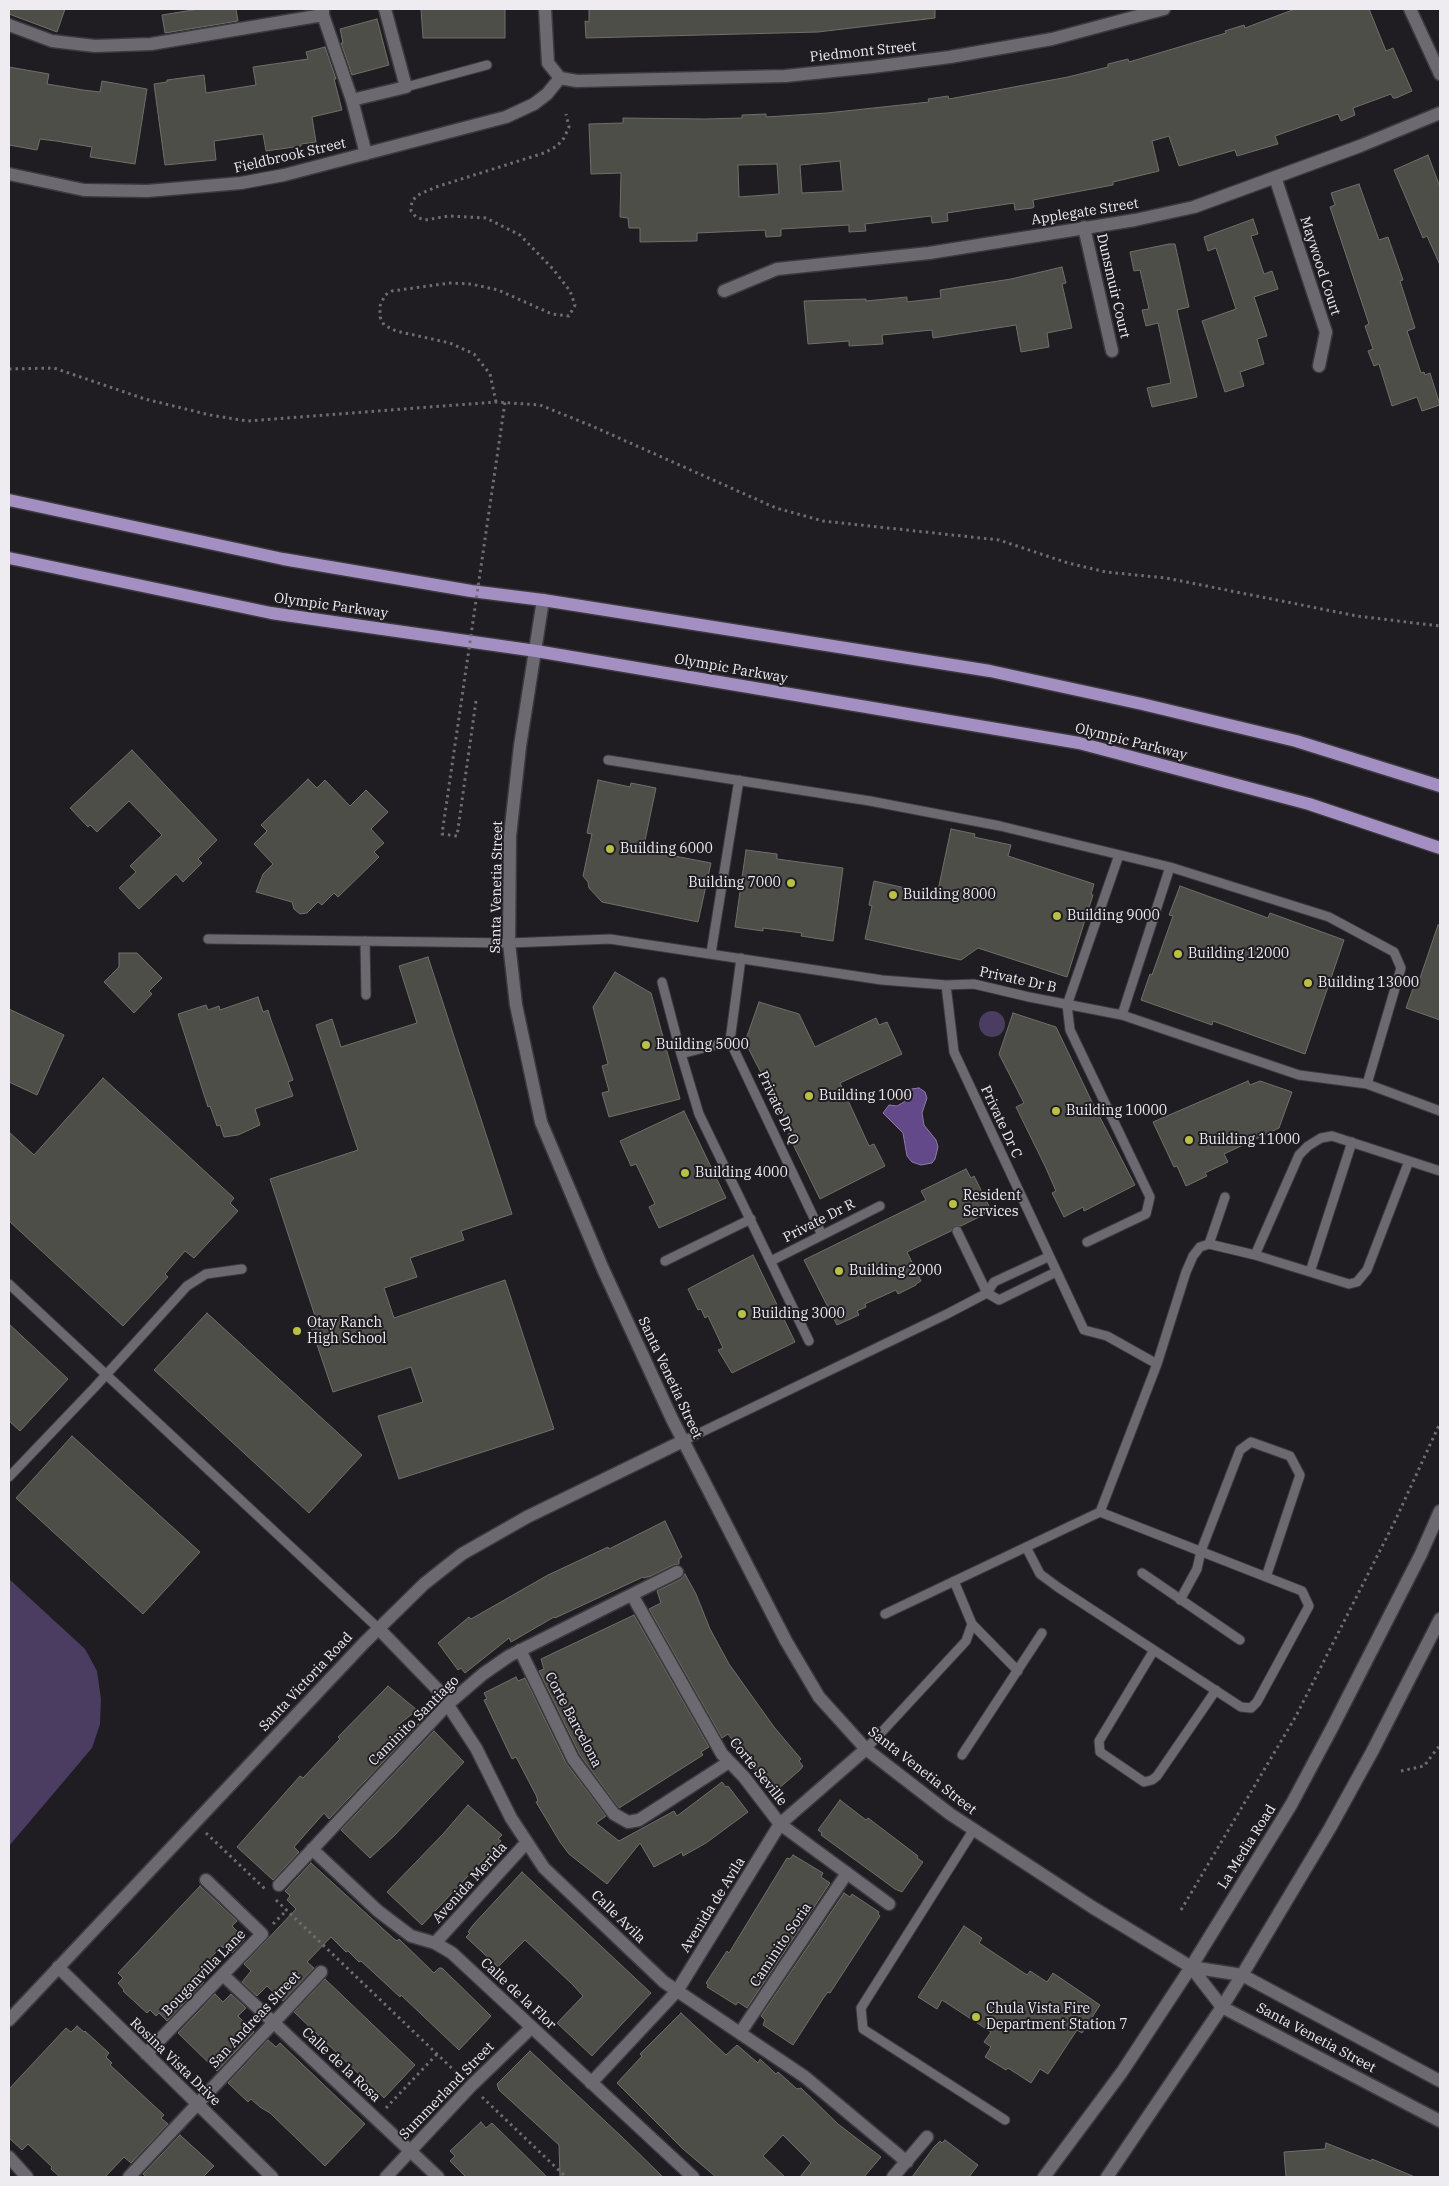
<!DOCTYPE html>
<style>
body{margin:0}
#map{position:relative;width:1449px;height:2186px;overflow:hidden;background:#1f1d22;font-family:"IBM Plex Serif",serif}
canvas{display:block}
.frame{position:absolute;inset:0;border:10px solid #eeecf0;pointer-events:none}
</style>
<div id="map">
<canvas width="1449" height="2186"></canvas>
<div class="frame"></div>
</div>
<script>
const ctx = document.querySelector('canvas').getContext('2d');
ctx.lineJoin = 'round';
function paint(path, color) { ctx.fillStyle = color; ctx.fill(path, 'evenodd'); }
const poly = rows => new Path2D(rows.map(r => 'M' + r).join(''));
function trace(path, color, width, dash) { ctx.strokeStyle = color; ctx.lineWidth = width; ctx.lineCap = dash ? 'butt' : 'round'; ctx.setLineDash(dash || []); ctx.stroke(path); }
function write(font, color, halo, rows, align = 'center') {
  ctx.font = font + ' "IBM Plex Serif",serif'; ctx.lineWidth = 4; ctx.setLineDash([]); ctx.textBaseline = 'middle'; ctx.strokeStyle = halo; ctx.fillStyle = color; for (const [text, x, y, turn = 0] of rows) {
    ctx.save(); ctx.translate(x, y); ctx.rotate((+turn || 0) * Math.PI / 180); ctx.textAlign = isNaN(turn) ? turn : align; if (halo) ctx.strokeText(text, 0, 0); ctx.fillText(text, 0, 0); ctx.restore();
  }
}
const green = poly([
 '979 1024a13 13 0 1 1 26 0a13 13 0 1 1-26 0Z',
 [9,1579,85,1649,97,1671,101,1699,100,1724,92,1748,9,1846]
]);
const water = poly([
 [919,1088,925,1092,927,1098,922,1113,924,1125,936,1140,938,1147,935,1159,932,1163,921,1165,912,1162,907,1156,903,1133,883,1113,889,1105,897,1106,904,1102,911,1089,919,1088]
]);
const building = poly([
 [9,9,65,9,57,32,9,14,9,9],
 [199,9,236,9,238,21,165,33,162,15,199,9],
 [421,9,505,9,505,38,423,38,421,9],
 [589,9,935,9,935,18,818,32,586,38,585,21,589,22,589,9],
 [1295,9,1369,9,1386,51,1393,48,1412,91,1396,98,1393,98,1391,94,1353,108,1355,115,1341,121,1338,114,1275,136,1278,144,1237,156,1235,150,1179,166,1169,136,1152,141,1159,171,1113,182,1113,185,1033,200,1034,207,1032,208,1015,210,1014,203,947,213,948,221,932,223,931,216,865,224,866,231,849,232,849,225,781,229,781,236,766,237,765,230,697,233,697,241,640,242,640,228,629,228,628,218,620,217,621,173,591,174,589,124,623,123,623,118,705,119,742,118,742,115,766,114,766,117,827,113,929,102,928,99,948,96,949,99,1068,77,1108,67,1108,64,1128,59,1129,62,1226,33,1225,31,1244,25,1245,28,1295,9],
 [840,161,843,191,802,193,800,165,840,161],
 [777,164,779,194,739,197,738,165,777,164],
 [377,19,389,65,352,75,341,43,343,43,340,29,377,19],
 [325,47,336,79,334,79,342,110,312,117,316,142,301,144,301,146,266,151,263,134,214,141,216,160,165,165,154,84,167,82,167,80,204,75,206,93,256,85,253,67,308,59,306,52,325,47],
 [9,67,49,74,47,84,83,90,100,92,102,81,147,89,135,164,90,157,92,147,56,141,40,139,37,150,9,145,9,67],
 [1428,155,1440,187,1440,265,1427,236,1423,238,1394,170,1428,155],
 [1359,184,1379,240,1388,237,1403,280,1400,281,1415,328,1407,331,1421,373,1424,372,1425,375,1430,373,1440,405,1422,411,1417,397,1392,406,1379,364,1374,366,1368,351,1373,349,1365,326,1369,324,1330,207,1335,205,1331,193,1359,184],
 [1253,219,1258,234,1251,236,1264,274,1272,271,1278,289,1254,297,1267,336,1257,339,1264,364,1240,372,1244,386,1225,392,1202,321,1236,309,1216,248,1208,251,1204,237,1253,219],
 [1169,244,1175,244,1189,307,1177,310,1197,397,1152,407,1147,388,1171,383,1158,323,1146,326,1142,310,1149,309,1140,270,1134,271,1130,252,1169,244],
 [1062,267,1066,283,1062,284,1072,328,1047,333,1049,347,1021,352,1016,325,933,338,932,330,882,335,883,344,849,346,849,341,808,344,804,301,866,299,866,301,907,297,907,302,941,298,940,290,1011,279,1062,267],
 [132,750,217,840,198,859,202,863,183,882,176,874,139,909,119,888,136,872,130,866,162,835,129,801,97,832,90,825,88,827,70,808,132,750],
 [308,779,317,788,325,780,350,806,366,790,388,812,371,829,384,843,374,852,379,857,338,897,334,893,322,905,318,902,307,913,300,914,294,909,292,902,256,892,263,874,273,864,254,844,267,831,261,825,308,779],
 [598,780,630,787,631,783,656,788,643,850,711,863,698,922,602,902,589,888,588,882,583,876,592,834,587,833,598,780],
 [951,829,975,834,974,837,1011,845,1008,856,1094,884,1091,894,1093,895,1067,977,978,948,961,960,865,939,872,906,869,905,874,881,937,895,951,829],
 [746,850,777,854,777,859,843,868,833,941,801,936,802,933,763,928,763,931,735,927,746,850],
 [1180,886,1268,918,1270,913,1344,940,1305,1054,1213,1021,1212,1025,1141,1000,1150,974,1152,975,1173,916,1169,915,1180,886],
 [1438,925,1440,925,1440,1020,1406,1008,1415,983,1418,984,1438,925],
 [119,953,137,953,162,978,149,991,152,994,134,1013,104,982,119,967,119,953],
 [428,957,512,1214,461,1231,464,1240,410,1258,417,1277,384,1288,394,1318,505,1280,554,1429,399,1479,378,1416,423,1402,411,1367,333,1392,308,1318,315,1316,270,1179,358,1150,316,1025,332,1019,341,1047,417,1023,399,966,428,957],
 [615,972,651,993,680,1099,609,1117,602,1093,609,1091,602,1066,608,1064,593,1007,615,972],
 [258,997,263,1012,268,1010,271,1020,293,1080,288,1082,293,1096,255,1109,260,1125,238,1135,224,1137,220,1125,217,1126,210,1106,208,1107,178,1014,206,1005,208,1010,219,1006,220,1010,258,997],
 [759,1002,799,1014,815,1047,876,1018,879,1025,887,1022,902,1054,840,1083,869,1146,874,1144,885,1166,820,1199,788,1134,792,1132,745,1042,759,1002],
 [9,1009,64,1035,37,1095,9,1082,9,1009],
 [1013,1013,1056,1027,1092,1102,1135,1185,1084,1211,1083,1207,1064,1217,1052,1193,1056,1191,1045,1166,1016,1107,1024,1103,999,1054,1013,1013],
 [103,1078,234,1198,230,1203,238,1211,194,1258,185,1251,165,1274,168,1277,123,1326,9,1221,9,1132,34,1155,103,1078],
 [1248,1081,1250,1085,1260,1081,1292,1092,1279,1128,1224,1154,1228,1162,1205,1173,1207,1176,1186,1186,1177,1166,1174,1167,1153,1122,1248,1081],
 [684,1111,726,1198,659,1228,649,1207,655,1204,636,1164,631,1166,620,1141,684,1111],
 [966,1169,971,1178,974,1176,990,1208,984,1211,985,1214,961,1226,954,1226,951,1231,907,1252,921,1281,916,1284,916,1285,898,1294,896,1290,865,1304,866,1307,857,1311,859,1315,837,1325,804,1260,926,1200,921,1191,966,1169],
 [753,1255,795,1342,732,1373,718,1350,723,1348,708,1316,705,1318,701,1309,698,1310,688,1289,753,1255],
 [207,1313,362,1455,309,1513,154,1370,207,1313],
 [9,1324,68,1379,20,1431,9,1421,9,1324],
 [72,1436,200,1552,143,1614,16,1498,72,1436],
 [665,1521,682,1557,679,1559,679,1564,673,1565,651,1576,644,1578,643,1577,555,1618,554,1617,511,1642,509,1638,465,1673,461,1668,458,1670,438,1643,469,1617,471,1619,548,1575,608,1547,609,1549,665,1521],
 [685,1574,696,1594,710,1629,729,1664,774,1727,801,1759,799,1761,803,1766,800,1770,778,1789,771,1788,759,1773,758,1774,728,1734,722,1738,649,1609,661,1603,657,1591,681,1579,685,1574],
 [634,1615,709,1747,701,1752,703,1755,619,1808,580,1755,539,1671,544,1669,541,1659,634,1615],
 [516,1677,518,1681,525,1678,566,1763,606,1816,596,1823,619,1841,674,1811,677,1816,722,1782,726,1787,728,1786,748,1812,706,1843,683,1856,682,1852,654,1867,640,1843,607,1884,569,1854,560,1842,536,1802,538,1801,536,1795,516,1757,512,1759,484,1700,487,1699,484,1693,516,1677],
 [388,1686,417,1710,397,1726,400,1732,419,1724,329,1819,324,1813,294,1847,299,1852,273,1880,237,1847,300,1776,303,1778,340,1739,338,1737,388,1686],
 [434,1731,464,1762,394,1836,370,1858,341,1830,434,1731],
 [840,1800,866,1820,868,1818,918,1856,917,1858,923,1862,902,1892,895,1889,821,1835,822,1833,818,1830,840,1800],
 [468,1805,502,1835,498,1839,501,1841,422,1925,387,1892,443,1834,468,1805],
 [793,1855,823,1873,821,1877,830,1883,747,2008,738,2002,736,2005,707,1987,708,1985,706,1983,727,1951,729,1953,787,1858,790,1859,793,1855],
 [311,1863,393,1938,397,1941,399,1939,434,1973,439,1968,442,1968,491,2016,459,2050,401,1995,400,1997,361,1961,359,1962,348,1951,346,1952,331,1937,307,1962,314,1968,283,2001,267,1986,257,1996,242,1982,251,1971,244,1964,296,1909,287,1900,290,1896,285,1891,311,1863],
 [522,1872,651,1993,592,2056,557,2023,583,1996,572,1984,525,1940,498,1967,466,1937,470,1933,468,1932,473,1925,522,1872],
 [200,1886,237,1921,232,1926,245,1939,232,1953,225,1946,223,1948,222,1946,195,1974,204,1982,167,2021,159,2013,156,2016,150,2010,147,2013,123,1991,124,1990,118,1983,123,1978,118,1973,200,1886],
 [844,1893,850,1897,852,1894,879,1912,878,1914,880,1916,830,1993,828,1992,824,1997,793,2045,763,2025,765,2020,761,2016,844,1893],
 [964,1926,982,1938,979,1943,1027,1975,1030,1971,1047,1982,1053,1973,1100,2005,1082,2033,1077,2030,1048,2074,1040,2069,1031,2083,1008,2068,1006,2070,985,2057,991,2047,984,2042,991,2032,942,2000,937,2009,918,1997,964,1926],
 [325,1979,415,2065,384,2098,294,2012,325,1979],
 [215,1994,223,2002,231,1994,246,2008,238,2016,254,2032,217,2071,178,2033,215,1994],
 [681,2013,726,2055,737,2045,758,2063,760,2059,776,2074,778,2072,797,2089,801,2088,838,2124,881,2157,864,2177,800,2177,811,2163,783,2135,763,2156,785,2177,716,2177,683,2149,617,2083,642,2056,640,2054,681,2013],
 [77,2026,84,2032,85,2031,109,2053,106,2057,112,2063,110,2065,164,2115,161,2118,168,2124,131,2163,124,2157,105,2177,60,2177,51,2169,52,2167,28,2144,22,2150,9,2138,9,2089,66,2028,71,2032,77,2026],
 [268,2040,276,2047,280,2043,365,2124,325,2166,270,2113,260,2107,251,2099,248,2102,228,2083,268,2040],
 [530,2051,622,2137,663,2177,560,2177,559,2145,499,2090,497,2084,530,2051],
 [481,2122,486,2128,492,2123,547,2177,466,2177,450,2161,455,2156,450,2151,481,2122],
 [180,2135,214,2166,203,2177,146,2177,143,2174,180,2135],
 [945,2140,978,2165,969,2177,912,2177,934,2147,940,2141,942,2143,945,2140],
 [1326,2143,1371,2161,1372,2159,1415,2177,1286,2177,1284,2152,1325,2149,1326,2143]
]);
const path = poly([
 [9,369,54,368,145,399,210,415,247,421,496,402,540,405,592,426,776,508,823,521,999,540,1068,563,1106,572,1166,578,1357,616,1440,626],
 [496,402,490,374,474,354,450,343,396,331,384,325,380,317,380,306,385,295,392,291,450,283,471,284,498,290,552,314,569,316,575,305,570,291,553,269,520,235,486,218,449,216,425,220,416,217,411,211,412,201,418,195,436,187,544,153,557,146,564,138,569,127,566,114],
 [1401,1771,1424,1766,1440,1745],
 [206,1833,265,1889],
 [276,1900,460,2076],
 [1181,1910,1296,1716,1395,1521,1440,1423],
 [273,1924,287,1910],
 [482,2097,566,2177],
 [386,2108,437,2054]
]);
const lane = poly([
 [406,87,487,65],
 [608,760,870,801,1000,826,1170,867,1329,917,1394,952,1401,968,1367,1084],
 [208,939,509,943,610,939,882,980,946,985,974,984,1029,997,1122,1015,1299,1075,1367,1084,1440,1111],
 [365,941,366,995],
 [711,953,739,780],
 [741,958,730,1041,822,1235],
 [662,982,681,1054],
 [1122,1015,1170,867],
 [730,1041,681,1054,699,1114,809,1341],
 [957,1231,987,1293,999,1300,1056,1272],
 [1087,1242,1146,1214,1150,1197,1070,1030,1067,1005,1119,855],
 [1209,1244,1225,1197],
 [1255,1255,1299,1155,1308,1146,1321,1138,1332,1136,1440,1171],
 [665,1261,751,1219],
 [771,1261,880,1206],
 [1310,1272,1352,1142],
 [9,1284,378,1628],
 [1157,1364,1186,1272,1193,1256,1200,1247,1209,1244,1255,1255,1349,1284,1357,1282,1367,1270,1409,1161],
 [683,1441,947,1314,987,1293,994,1282,1048,1257],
 [9,1477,94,1388,187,1286,206,1274,242,1269],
 [1026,1547,1040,1574,1059,1588,1241,1707,1251,1708,1257,1702,1309,1606,1302,1591,1100,1512],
 [1142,1573,1240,1640],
 [1180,1600,1197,1569,1201,1551,1240,1450,1251,1442,1290,1456,1300,1475,1266,1577],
 [885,1614,1100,1512,1157,1364,1107,1336,1084,1330,954,1052,946,985],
 [972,1624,1018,1671],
 [1154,1650,1099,1741,1100,1752,1144,1782,1152,1780,1157,1776,1216,1690],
 [866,1749,966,1641,972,1624,954,1581],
 [962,1755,1042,1633],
 [974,1829,861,2008,863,2029,1005,2120]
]);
const street = poly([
 [323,9,323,15,352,100],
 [545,9,548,63,560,78],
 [1410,9,1440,74],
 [9,25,52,41,95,46,151,44,323,15],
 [560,78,577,81,785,76,872,67,950,57,1052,39,1164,9],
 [366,154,352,100,406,87,385,9],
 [9,174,84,190,147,191,241,183,284,175,506,117,534,104,547,94,560,78],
 [1275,177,1326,332,1319,366],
 [1084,227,1112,351],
 [724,291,777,269,929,253,1135,220,1194,207,1360,146,1440,113],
 [632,1595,722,1754,744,1777,780,1824,889,1904],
 [378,1628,438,1690,476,1748,511,1818,544,1868,664,1982,805,2077,907,2162],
 [520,1650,573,1759,614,1814,628,1822,639,1820,729,1762],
 [312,1849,378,1911,411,1936,435,1943,452,1953,693,2177],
 [279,1885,447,1705,483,1674,509,1656,677,1572],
 [435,1943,527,1842],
 [58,1967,272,2177],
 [223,1975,438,2177],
 [740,2033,847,1873],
 [146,2054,262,1934,206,1880],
 [591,2083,677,1991,780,1824,866,1749],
 [9,2157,27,2177],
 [129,2177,321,1972],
 [386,2177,471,2086,532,2027],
 [893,2177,927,2137]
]);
const secondary = poly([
 [543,600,520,746,510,836,509,943,516,1005,541,1122,603,1269,672,1419,786,1641,819,1697,866,1749,950,1814,1092,1907,1191,1967,1222,2007,1440,2121],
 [1191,1967,1242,1975,1440,2081],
 [9,2020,364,1643,424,1584,462,1554,527,1517,683,1441],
 [1044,2177,1122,2072,1191,1967,1291,1805,1332,1728,1421,1554,1440,1511],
 [1107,2177,1222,2007,1242,1975,1330,1828,1373,1750,1440,1619]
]);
const primary = poly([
 [9,500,283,559,471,591,543,600,990,671,1142,704,1296,741,1440,786],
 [9,558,271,613,536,651,1079,743,1309,804,1440,848]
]);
const pathBridge = poly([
 [476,701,457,836,442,834,505,402]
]);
const markers = [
 [610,849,5,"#bac045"],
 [791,883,5,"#bac045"],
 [893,895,5,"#bac045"],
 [1057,916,5,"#bac045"],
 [1178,954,5,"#bac045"],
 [1308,983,5,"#bac045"],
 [646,1045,5,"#bac045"],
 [809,1096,5,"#bac045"],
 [1056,1111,5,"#bac045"],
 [1189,1140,5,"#bac045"],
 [685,1173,5,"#bac045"],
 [953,1204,5,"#bac045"],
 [839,1271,5,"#bac045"],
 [742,1314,5,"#bac045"],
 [297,1331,5,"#bac045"],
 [976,2017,5,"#bac045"]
];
const streetNames = [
 ["Piedmont Street",863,52,-6],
 ["Fieldbrook Street",290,156,-13],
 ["Applegate Street",1085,212,-9],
 ["Maywood Court",1320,266,72],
 ["Dunsmuir Court",1113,286,77],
 ["Olympic Parkway",331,606,8],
 ["Olympic Parkway",731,669,10],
 ["Olympic Parkway",1131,742,14],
 ["Santa Venetia Street",497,887,-89],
 ["Private Dr B",1018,980,12],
 ["Private Dr Q",778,1108,65],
 ["Private Dr C",1001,1122,65],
 ["Private Dr R",819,1221,-27],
 ["Santa Venetia Street",670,1378,65],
 ["Santa Victoria Road",306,1682,-47],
 ["Corte Barcelona",573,1720,62],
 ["Caminito Santiago",414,1721,-45],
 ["Santa Venetia Street",922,1771,38],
 ["Corte Seville",758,1772,51],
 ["La Media Road",1247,1847,-58],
 ["Avenida Merida",470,1883,-48],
 ["Avenida de Avila",713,1905,-58],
 ["Calle Avila",618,1917,44],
 ["Caminito Soria",781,1945,-56],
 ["Bouganvilla Lane",204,1973,-46],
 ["Calle de la Flor",518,1994,43],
 ["San Andreas Street",255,2020,-47],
 ["Santa Venetia Street",1316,2038,28],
 ["Rosina Vista Drive",175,2062,44],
 ["Calle de la Rosa",341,2065,43],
 ["Summerland Street",447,2091,-46]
];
const poiNames = [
 ["Building 6000",620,849],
 ["Building 7000",781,883,"right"],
 ["Building 8000",903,895],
 ["Building 9000",1067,916],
 ["Building 12000",1188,954],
 ["Building 13000",1318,983],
 ["Building 5000",656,1045],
 ["Building 1000",819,1096],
 ["Building 10000",1066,1111],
 ["Building 11000",1199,1140],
 ["Building 4000",695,1173],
 ["Resident",963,1196],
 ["Services",963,1212],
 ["Building 2000",849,1271],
 ["Building 3000",752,1314],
 ["Otay Ranch",307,1323],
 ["High School",307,1339],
 ["Chula Vista Fire",986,2009],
 ["Department Station 7",986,2025]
];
paint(green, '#4b3c61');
paint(water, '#64498a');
trace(water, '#8d7aa9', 1);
paint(building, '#4d4e48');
trace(building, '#6f7069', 1);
trace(lane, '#3b3a3e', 11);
trace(street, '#3b3a3e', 15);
trace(secondary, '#3b3a3e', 15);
trace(primary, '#3b3a3e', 15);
trace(path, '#6f6d72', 3, [2.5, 4]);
trace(lane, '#6c6a70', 9);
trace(street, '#6c6a70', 12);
trace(secondary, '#6c6a70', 12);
trace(primary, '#a48fc3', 12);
trace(pathBridge, '#6f6d72', 3, [2.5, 4]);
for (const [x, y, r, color] of markers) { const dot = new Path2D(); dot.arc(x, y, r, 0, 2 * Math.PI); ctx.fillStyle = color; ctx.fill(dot); trace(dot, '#1f1d22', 2); }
write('14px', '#eeecf0', '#1f1d22', streetNames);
write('14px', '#eeecf0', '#1f1d22', poiNames, 'left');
</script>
